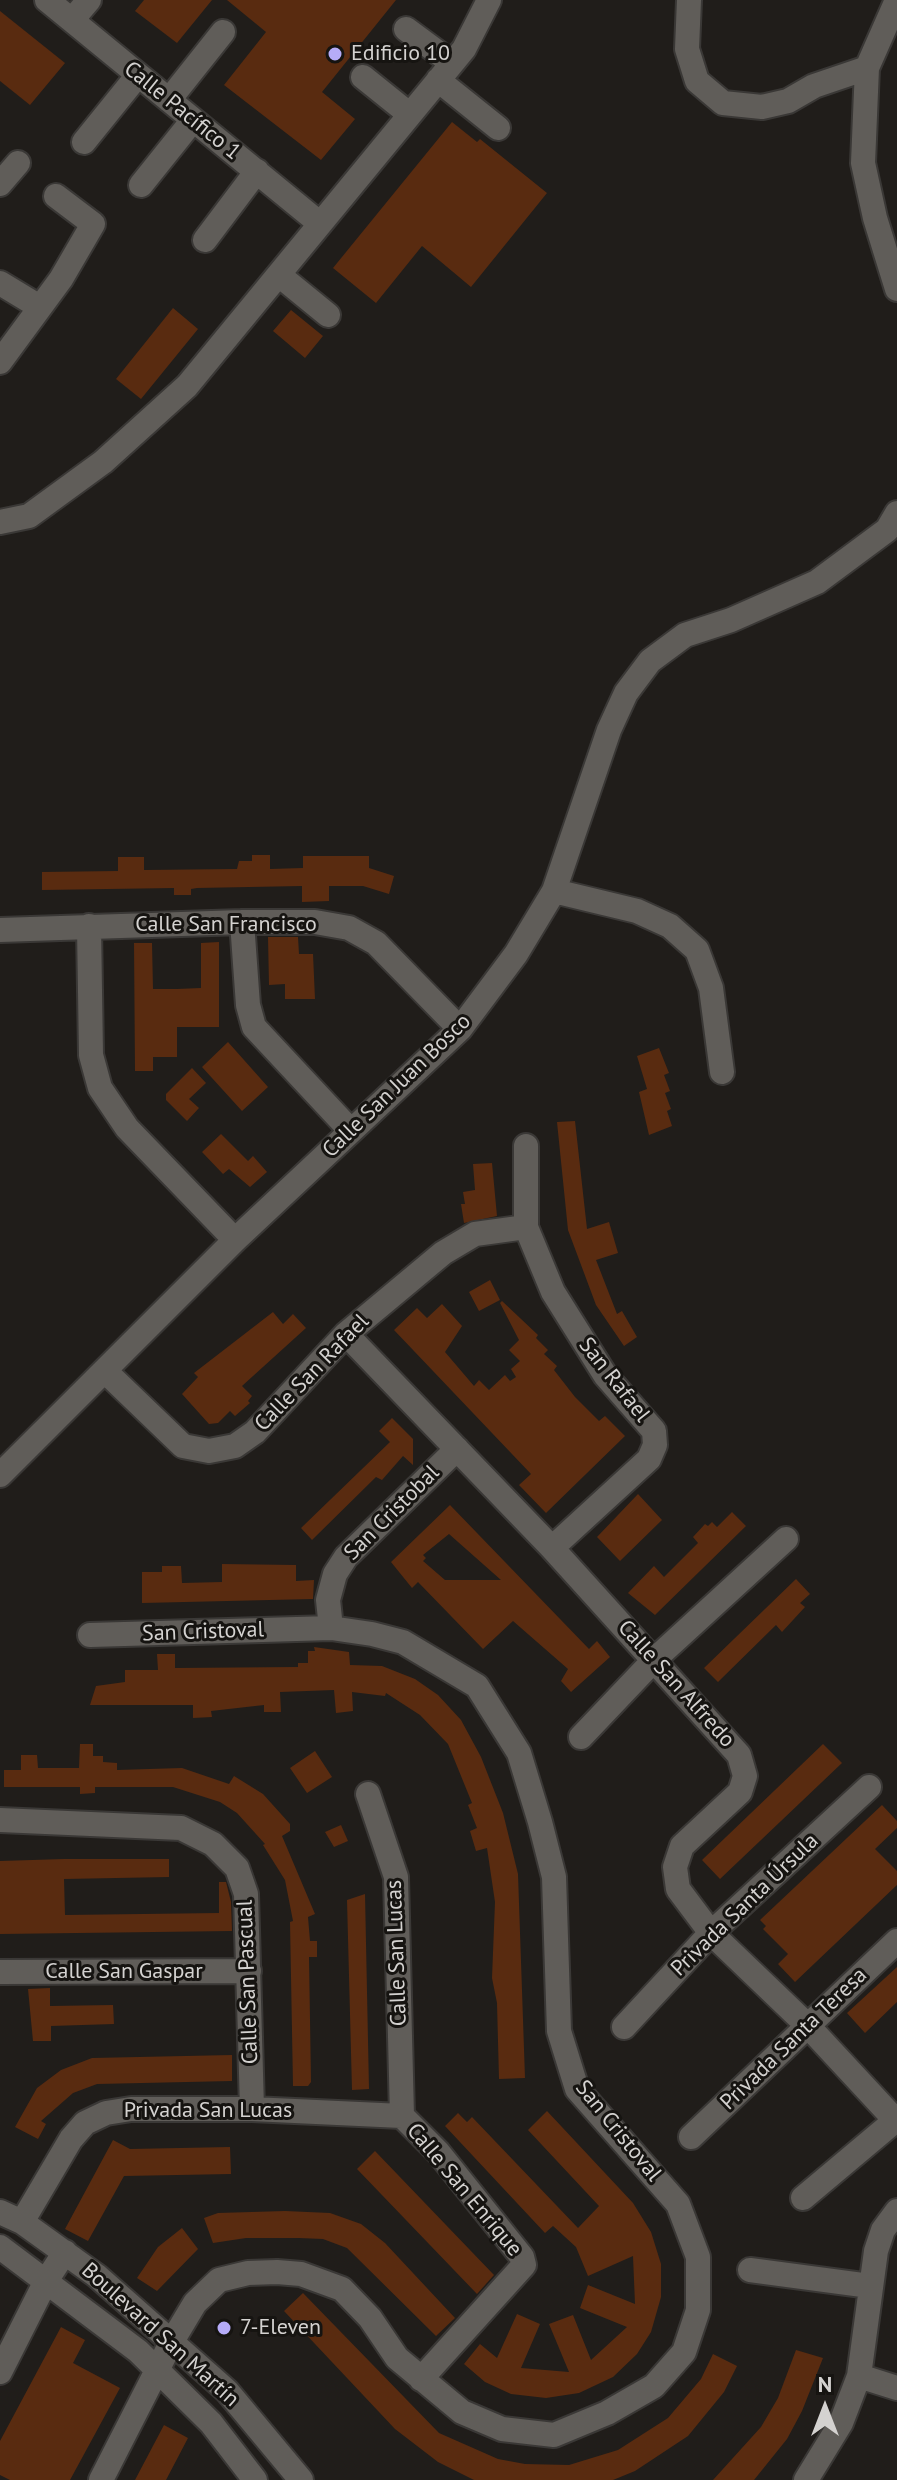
<!DOCTYPE html>
<meta charset="utf-8">
<style>
body{margin:0}
#map{position:relative;width:897px;height:2480px;overflow:hidden;background:#201d1a;font-family:"PT Sans",sans-serif}
canvas{display:block}
.north{position:absolute;left:785px;top:2368px;width:80px;height:80px;-webkit-text-stroke:6px #161411;paint-order:stroke;rotate:0deg;font-size:22px;font-weight:700;line-height:32px;text-align:center;color:#d4d2d0}
.north::after{content:'';display:block;margin:auto;width:28px;height:36px;background:#d4d2d0;clip-path:polygon(50% 0,100% 100%,50% 72%,0 100%)}
</style>
<div id="map">
<canvas width="897" height="2480"></canvas>
<div class="north">N</div>
</div>
<script>
const ctx = document.querySelector('canvas').getContext('2d');
ctx.lineJoin = 'round';
function paint(path, color) { ctx.fillStyle = color; ctx.fill(path, 'evenodd'); }
const poly = rows => new Path2D(rows.map(r => 'M' + r).join(''));
function trace(path, color, width, dash) { ctx.strokeStyle = color; ctx.lineWidth = width; ctx.lineCap = dash ? 'butt' : 'round'; ctx.setLineDash(dash || []); ctx.stroke(path); }
function write(font, color, halo, rows, align = 'center') {
  ctx.font = font + ' "PT Sans",sans-serif'; ctx.lineWidth = 6; ctx.setLineDash([]); ctx.textBaseline = 'middle'; ctx.strokeStyle = halo; ctx.fillStyle = color; for (const [text, x, y, turn = 0] of rows) {
    ctx.save(); ctx.translate(x, y); ctx.rotate((+turn || 0) * Math.PI / 180); ctx.textAlign = isNaN(turn) ? turn : align; if (halo) ctx.strokeText(text, 0, 0); ctx.fillText(text, 0, 0); ctx.restore();
  }
}
const building = poly([
 [144,0,212,0,177,43,135,11],
 [227,0,396,0,322,92,355,119,321,160,224,85,266,32],
 [0,11,65,63,30,105,0,81],
 [452,122,477,142,480,139,547,193,471,287,422,246,376,303,333,268],
 [173,308,198,329,141,399,116,379],
 [291,310,323,336,305,358,273,331],
 [252,855,270,855,270,869,303,868,303,856,369,856,369,868,394,876,389,894,363,886,329,886,329,901,302,902,302,886,197,888,191,889,191,895,174,895,174,888,42,890,42,872,118,871,118,857,144,857,144,870,237,869,239,861,252,861],
 [268,937,298,937,299,954,313,954,315,999,285,999,285,984,269,985],
 [219,942,219,1027,177,1027,177,1057,153,1057,153,1071,135,1071,134,943,152,943,153,989,177,989,201,988,201,943],
 [228,1042,268,1087,242,1111,202,1067],
 [659,1048,669,1073,664,1075,670,1091,665,1093,671,1109,667,1111,672,1126,649,1135,639,1092,647,1089,637,1056],
 [192,1068,206,1083,189,1099,199,1108,187,1121,166,1100,166,1094],
 [575,1121,587,1229,609,1222,618,1253,596,1260,617,1314,622,1311,637,1337,624,1346,596,1305,568,1230,557,1122],
 [221,1134,248,1161,253,1156,267,1172,250,1187,229,1169,223,1174,202,1152],
 [492,1163,497,1216,464,1223,461,1204,465,1204,463,1192,475,1190,473,1164],
 [490,1280,500,1300,479,1311,469,1292],
 [502,1301,538,1335,536,1338,548,1350,544,1354,557,1366,554,1370,575,1397,599,1421,605,1416,625,1436,546,1513,519,1485,531,1474,394,1330,417,1308,427,1318,442,1304,462,1326,445,1352,474,1386,479,1380,489,1390,505,1375,510,1381,516,1377,511,1369,520,1361,509,1350,519,1340,500,1303],
 [273,1312,283,1324,293,1314,306,1328,242,1386,252,1396,248,1401,250,1403,235,1416,230,1411,218,1423,209,1424,182,1394,198,1377,194,1373],
 [392,1418,413,1439,413,1465,403,1456,382,1480,376,1477,312,1540,301,1528,390,1442,379,1431],
 [638,1494,662,1520,620,1561,597,1537],
 [450,1505,589,1649,597,1641,610,1657,571,1692,561,1681,568,1669,513,1621,483,1649,418,1582,412,1588,391,1562],
 [449,1534,501,1580,445,1580,423,1561,426,1558,423,1555],
 [732,1512,746,1526,655,1615,628,1593,654,1566,664,1577,698,1543,693,1537,705,1524,708,1526,712,1522,717,1527],
 [222,1564,296,1565,296,1581,314,1580,313,1599,142,1603,142,1572,162,1572,162,1566,181,1566,182,1583,222,1582],
 [796,1579,810,1594,800,1603,805,1607,782,1632,776,1625,718,1682,704,1668],
 [314,1647,349,1652,350,1665,382,1666,415,1679,438,1695,461,1720,481,1757,503,1813,518,1874,525,2078,499,2079,497,2003,492,1978,495,1902,487,1848,476,1851,470,1831,477,1828,468,1805,472,1803,448,1744,420,1715,386,1693,385,1696,352,1692,353,1711,336,1713,334,1690,280,1692,281,1712,264,1712,264,1705,211,1711,212,1717,193,1718,193,1705,90,1705,96,1686,125,1682,125,1670,158,1670,157,1654,175,1654,175,1668,298,1667,298,1663,308,1663,308,1651,315,1651],
 [80,1744,93,1744,93,1756,103,1756,103,1762,117,1763,117,1770,182,1768,229,1784,234,1776,263,1794,290,1824,290,1831,282,1836,315,1914,308,1917,310,1941,317,1941,317,1957,309,1957,311,2082,308,2086,293,2086,290,1922,293,1921,285,1880,263,1845,265,1844,237,1813,220,1802,173,1787,95,1787,95,1793,80,1794,80,1787,4,1787,4,1770,21,1770,21,1755,37,1755,38,1768,79,1768],
 [823,1744,842,1763,720,1879,702,1860],
 [315,1751,332,1777,307,1793,290,1768],
 [882,1805,897,1821,897,1828,875,1849,897,1871,897,1885,795,1982,778,1964,788,1954,763,1929,766,1926,760,1920],
 [341,1825,348,1841,334,1847,325,1832],
 [64,1859,169,1859,169,1877,64,1879,65,1915,219,1913,219,1882,226,1882,231,1902,232,1931,0,1934,0,1861],
 [365,1894,369,2089,352,2090,347,1900],
 [897,1967,897,2002,865,2033,847,2013],
 [50,1988,50,2006,113,2005,114,2024,51,2026,51,2041,33,2041,28,1989],
 [232,2055,232,2081,97,2084,73,2093,41,2121,46,2124,38,2139,15,2127,37,2088,61,2070,92,2058],
 [547,2111,633,2203,651,2232,661,2264,661,2297,651,2332,637,2354,613,2377,579,2393,546,2398,511,2394,485,2382,464,2364,480,2344,497,2358,517,2314,540,2324,521,2368,569,2372,549,2324,573,2315,591,2360,627,2327,580,2308,588,2285,635,2304,633,2256,588,2276,576,2247,553,2226,545,2233,445,2126,458,2113,467,2122,472,2117,578,2228,599,2206,528,2130],
 [113,2140,130,2149,230,2147,231,2174,124,2176,88,2241,65,2229],
 [375,2151,494,2275,477,2294,357,2169],
 [285,2211,330,2213,361,2224,385,2243,455,2318,436,2336,347,2248,323,2239,299,2238,246,2238,213,2243,204,2218,218,2213],
 [182,2228,198,2249,157,2291,137,2278,158,2247],
 [303,2293,439,2433,498,2459,525,2464,569,2465,618,2450,668,2418,701,2379,713,2354,737,2366,724,2392,688,2436,635,2471,613,2480,474,2480,438,2462,395,2429,284,2311],
 [61,2327,85,2340,73,2363,120,2388,70,2480,10,2480,0,2475,0,2441],
 [796,2350,823,2358,802,2411,787,2439,754,2480,713,2480,761,2427,778,2398],
 [164,2425,188,2438,166,2480,135,2480]
]);
const minor = poly([
 [47,0,318,222],
 [689,0,687,49,697,81,723,103,762,107,788,101,814,86,867,68],
 [897,0,867,68,863,163,875,218,897,289],
 [72,20,89,0],
 [406,29,452,63],
 [363,77,409,114],
 [438,80,498,128],
 [169,100,223,32],
 [84,142,138,75],
 [0,184,18,163],
 [141,185,193,120],
 [205,240,257,171],
 [279,275,328,315],
 [0,283,38,306],
 [0,362,61,279,93,224,56,196],
 [0,522,29,516,103,462,187,386,464,49,489,0],
 [554,891,637,911,670,926,697,950,711,988,722,1072],
 [242,922,248,1005,254,1027,351,1131],
 [89,926,91,1055,100,1088,127,1128,235,1240],
 [0,930,242,922,315,922,349,928,376,943,460,1029],
 [526,1146,526,1227,553,1292,605,1375,654,1431,655,1445,649,1459,552,1548],
 [346,1334,552,1548,739,1755,745,1776,740,1792,682,1846,675,1867,678,1889,711,1933,808,2026,897,2122],
 [105,1371,183,1446,209,1451,235,1446,255,1432,346,1334,443,1253,475,1234,526,1227],
 [0,1475,235,1240,460,1029,516,954,554,891,609,730,626,693,650,661,685,635,731,620,817,582,887,530,897,513],
 [331,1628,328,1600,335,1574,346,1557,457,1449],
 [90,1635,331,1628,372,1634,403,1642,477,1686,519,1753,540,1822,554,1877,559,2031,577,2089,678,2204,698,2257,698,2310,684,2352,654,2386,607,2413,554,2435,502,2429,462,2412,397,2358,370,2318,342,2289,301,2274,277,2272,248,2273,219,2280,195,2303,171,2343,101,2480],
 [581,1737,655,1659,786,1539],
 [368,1794,396,1877,402,2116],
 [0,1820,181,1828,213,1844,237,1868,246,1894,252,2109],
 [0,1972,249,1971],
 [624,2027,711,1933,869,1787],
 [402,2116,438,2152,522,2257,524,2265,421,2379],
 [691,2137,897,1941],
 [803,2198,897,2119],
 [0,2212,22,2222,97,2276,227,2391,301,2480],
 [22,2222,71,2139,85,2123,106,2113,131,2109,252,2109,402,2116],
 [0,2247,138,2351,211,2423,255,2480],
 [750,2270,870,2286],
 [0,2372,46,2281,65,2252],
 [859,2376,897,2388],
 [806,2480,841,2423,859,2376,876,2251,883,2230,897,2211]
]);
const markers = [
 [335,54,8,"#b6acf8"],
 [224,2328,8,"#b6acf8"]
];
const poiNames = [
 ["Edificio 10",351,54],
 ["7-Eleven",240,2328]
];
const streetNames = [
 ["Calle Pacífico 1",182,111,39],
 ["Calle San Francisco",226,925],
 ["Calle San Juan Bosco",397,1086,-44],
 ["Calle San Rafael",312,1373,-46],
 ["San Rafael",614,1380,52],
 ["San Cristobal",392,1513,-45],
 ["San Cristoval",203,1632,-2],
 ["Calle San Alfredo",676,1684,48],
 ["Privada Santa Úrsula",745,1905,-44],
 ["Calle San Lucas",397,1953,-92],
 ["Calle San Gaspar",124,1972],
 ["Calle San Pascual",248,1982,-92],
 ["Privada Santa Teresa",794,2039,-44],
 ["Privada San Lucas",208,2111],
 ["San Cristoval",618,2131,51],
 ["Calle San Enrique",464,2190,50],
 ["Boulevard San Martín",160,2335,42]
];
paint(building, '#592b10');
trace(minor, '#3a3836', 28);
trace(minor, '#605d59', 24);
for (const [x, y, r, color] of markers) { const dot = new Path2D(); dot.arc(x, y, r, 0, 2 * Math.PI); ctx.fillStyle = color; ctx.fill(dot); trace(dot, '#161411', 3); }
write('22px', '#d4d2d0', '#161411', poiNames, 'left');
write('22px', '#d4d2d0', '#161411', streetNames);
</script>
